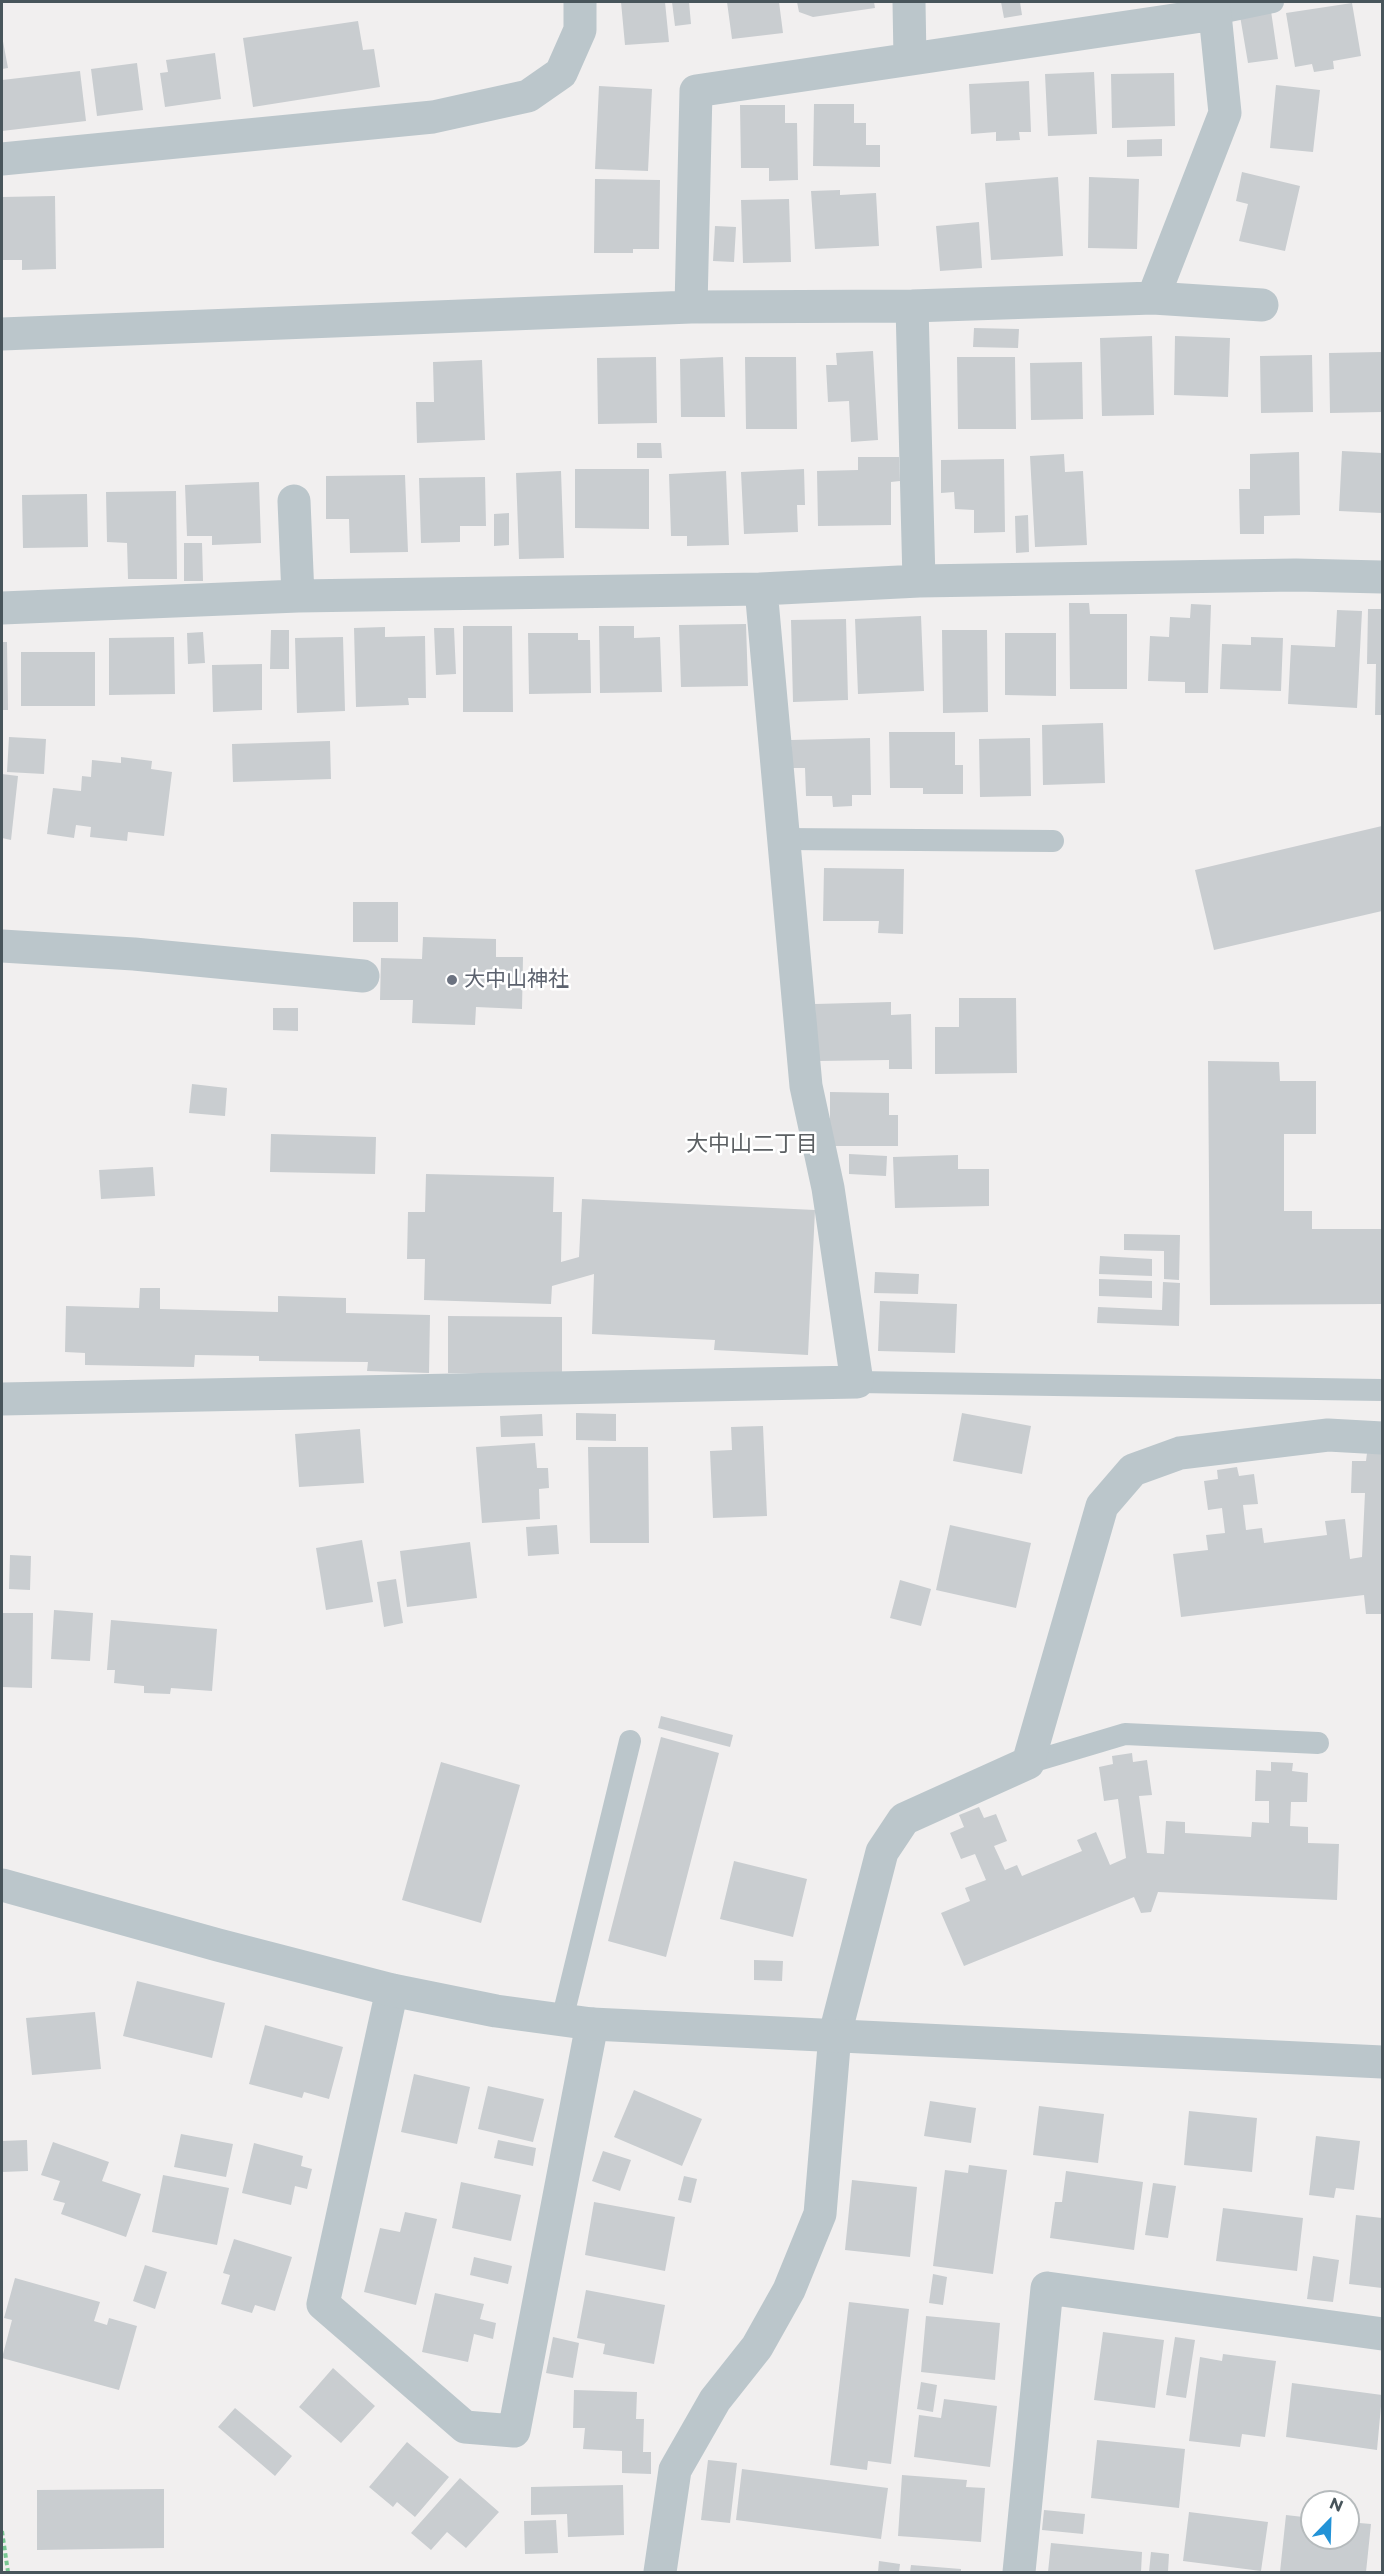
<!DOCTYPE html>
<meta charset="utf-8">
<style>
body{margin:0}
#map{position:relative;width:1384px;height:2574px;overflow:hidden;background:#f1efef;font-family:Montserrat,sans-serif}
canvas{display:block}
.frame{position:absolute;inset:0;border:3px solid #48555b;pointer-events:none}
.north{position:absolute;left:1300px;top:2490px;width:60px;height:60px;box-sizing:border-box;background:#fff;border:2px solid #b6bbbd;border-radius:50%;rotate:23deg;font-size:16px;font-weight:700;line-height:24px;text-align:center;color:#48555b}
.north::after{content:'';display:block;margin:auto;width:21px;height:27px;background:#2393d7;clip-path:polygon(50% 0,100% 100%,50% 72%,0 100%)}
</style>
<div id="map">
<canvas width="1384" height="2574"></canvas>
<div class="frame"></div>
<div class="north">N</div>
</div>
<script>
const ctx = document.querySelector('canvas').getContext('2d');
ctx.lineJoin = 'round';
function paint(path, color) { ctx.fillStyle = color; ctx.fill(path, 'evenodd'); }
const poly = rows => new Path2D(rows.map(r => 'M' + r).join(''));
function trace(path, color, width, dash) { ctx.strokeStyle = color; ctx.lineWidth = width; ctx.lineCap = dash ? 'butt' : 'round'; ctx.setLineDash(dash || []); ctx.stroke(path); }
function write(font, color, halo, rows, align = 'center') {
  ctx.font = font + ' Montserrat,"Noto Sans JP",sans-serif'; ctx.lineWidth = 5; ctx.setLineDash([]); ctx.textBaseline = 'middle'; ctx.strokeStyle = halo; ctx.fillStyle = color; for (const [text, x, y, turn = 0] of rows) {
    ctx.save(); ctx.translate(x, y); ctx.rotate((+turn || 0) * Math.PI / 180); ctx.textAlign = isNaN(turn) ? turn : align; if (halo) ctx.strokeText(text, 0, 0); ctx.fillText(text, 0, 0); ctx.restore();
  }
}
const building = poly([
 [621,2,665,2,669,42,625,45],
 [672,2,689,2,691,24,675,26],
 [727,2,779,2,783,33,732,39],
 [797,2,874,2,875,8,813,17,799,12],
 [1001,2,1020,2,1022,15,1004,18],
 [1352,3,1361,56,1333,61,1334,69,1314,72,1312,64,1295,67,1286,13],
 [1271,11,1278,59,1248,63,1240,16],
 [358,21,363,50,374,49,380,87,253,107,243,38],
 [2,36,8,68,2,69],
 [215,53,221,99,165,107,160,73,168,72,166,60],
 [137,63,143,110,97,116,91,69],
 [80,71,86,121,2,131,2,80],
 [1094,72,1097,134,1048,136,1045,74],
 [1174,73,1175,126,1112,128,1111,74],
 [1029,81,1031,132,1019,132,1020,140,996,141,996,132,971,134,969,84],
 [1276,85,1320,90,1313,152,1270,148],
 [599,86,652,89,648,171,595,169],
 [814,104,854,104,854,123,866,123,866,145,880,145,880,167,813,166],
 [740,105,785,105,785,123,797,123,798,180,769,181,769,168,741,168],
 [1162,139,1162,156,1127,157,1127,140],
 [1242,172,1300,186,1285,251,1239,241,1248,204,1236,201],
 [1058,177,1063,256,991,260,985,183],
 [1089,177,1139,179,1137,249,1088,248],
 [595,179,660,180,659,249,633,249,633,253,594,253],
 [840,190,840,195,876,193,879,246,815,249,811,191],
 [55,196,56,269,22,270,22,260,2,260,2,197],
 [789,199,791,262,743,263,741,200],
 [979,222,982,268,940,271,936,226],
 [715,226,736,227,734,262,713,261],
 [974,328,1019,329,1018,348,973,347],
 [1152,336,1154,415,1102,416,1100,338],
 [1175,336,1230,338,1228,397,1174,395],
 [873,351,878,440,851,442,849,401,828,402,826,365,837,365,836,353],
 [1382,352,1382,412,1330,413,1329,353],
 [1312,355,1313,412,1261,413,1260,356],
 [656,357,657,423,598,424,597,358],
 [723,357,725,417,681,417,680,359],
 [745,357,796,357,797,429,746,429],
 [957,357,1015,357,1016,429,958,429],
 [482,360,485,440,417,443,416,402,434,402,433,362],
 [1082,362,1083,419,1031,420,1030,363],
 [637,443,661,443,662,458,637,458],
 [1342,451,1382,453,1382,513,1339,511],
 [1299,452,1300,515,1264,516,1264,534,1240,534,1239,489,1250,489,1250,454],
 [1064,454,1065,472,1083,471,1087,545,1035,547,1030,456],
 [858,457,899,457,900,481,891,482,891,525,818,526,817,471,858,470],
 [1004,459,1005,532,974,533,974,510,955,509,954,492,941,493,941,460],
 [575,469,649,469,649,529,575,528],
 [804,469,805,505,797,505,798,532,744,534,741,472],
 [561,471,564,558,519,559,516,473],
 [726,471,729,545,687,546,687,536,671,536,669,474],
 [405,475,408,552,350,553,349,519,326,519,326,476],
 [485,477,486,526,460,526,460,542,421,543,419,478],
 [259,482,261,543,212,545,212,536,187,536,185,485],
 [176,491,177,579,128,579,127,543,107,542,106,492],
 [87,494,88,547,23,548,22,495],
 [509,513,509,545,494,546,494,514],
 [1028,515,1029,552,1016,553,1015,516],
 [184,543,202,543,203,581,184,581],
 [1069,603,1089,603,1090,614,1127,614,1127,689,1070,689],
 [1191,604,1211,605,1208,693,1185,693,1185,682,1148,681,1150,636,1169,637,1170,617,1190,618],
 [1368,609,1382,609,1382,715,1375,715,1376,664,1367,664],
 [1337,610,1362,611,1357,708,1288,704,1291,645,1335,647],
 [921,616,924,691,858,694,855,619],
 [846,619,848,700,793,702,791,620],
 [746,624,748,686,681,687,679,625],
 [463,626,512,626,513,712,463,712],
 [599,626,634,626,634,638,660,637,662,692,600,693],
 [385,627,385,637,425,636,426,698,408,698,409,705,356,707,354,628],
 [434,628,454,628,456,674,436,675],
 [271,630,289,630,289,669,270,669],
 [942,630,987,630,988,712,943,713],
 [203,632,205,663,188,664,187,633],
 [528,633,578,633,578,640,590,640,591,693,529,694],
 [1005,633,1056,633,1056,696,1005,695],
 [174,637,175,694,109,695,109,638],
 [343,637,345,711,297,713,295,638],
 [1251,637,1283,638,1281,691,1220,689,1222,644,1251,645],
 [2,642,7,642,8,710,2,710],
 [21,652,95,652,95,706,21,706],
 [262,664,262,710,213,712,212,665],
 [1103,723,1105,783,1043,785,1042,725],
 [889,732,955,732,955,765,963,765,963,794,923,794,923,788,890,788],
 [9,737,46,739,44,774,7,772],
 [870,738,871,795,852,795,852,806,833,807,832,796,806,796,805,768,792,768,791,740],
 [1030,738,1031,796,980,797,979,739],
 [330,741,331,779,233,782,232,744],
 [121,757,152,761,151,769,172,772,164,836,128,832,127,841,90,837,91,827,76,825,74,838,47,834,53,788,81,791,82,776,91,777,92,760,121,763],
 [2,774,18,776,11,840,2,838],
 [1382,826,1382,911,1214,950,1195,870],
 [824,868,904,869,903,934,878,933,879,921,823,921],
 [353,902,398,902,398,942,353,942],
 [423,937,496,939,496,957,523,957,522,1009,476,1007,475,1025,412,1023,413,1000,380,1000,381,958,422,959],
 [959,998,1016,998,1017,1073,935,1074,935,1027,959,1027],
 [891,1002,891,1015,911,1014,912,1069,889,1069,889,1060,817,1061,815,1004],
 [273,1008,298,1008,298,1031,273,1030],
 [1208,1061,1279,1062,1280,1081,1316,1081,1316,1134,1284,1134,1284,1211,1312,1211,1312,1229,1382,1229,1382,1304,1210,1305],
 [192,1084,227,1088,225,1116,189,1113],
 [830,1092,889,1093,889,1115,898,1115,898,1146,830,1146],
 [271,1134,376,1137,375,1174,270,1172],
 [849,1154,887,1156,886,1176,849,1174],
 [958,1155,958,1169,989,1169,989,1206,895,1208,893,1157],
 [153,1167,155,1196,101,1199,99,1170],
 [426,1174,554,1177,553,1212,562,1212,561,1262,579,1257,582,1199,815,1210,808,1355,714,1350,715,1340,592,1334,594,1274,552,1286,551,1304,424,1300,425,1259,407,1259,408,1212,425,1212],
 [1124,1234,1180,1235,1179,1280,1164,1279,1164,1251,1124,1250],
 [1100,1256,1152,1259,1152,1276,1099,1274],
 [875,1272,919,1274,918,1294,874,1293],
 [1099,1279,1152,1281,1152,1298,1099,1296],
 [1163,1282,1180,1283,1179,1326,1097,1323,1098,1307,1162,1310],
 [140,1288,160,1288,160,1309,278,1312,278,1296,346,1298,346,1313,430,1315,429,1373,367,1371,368,1362,259,1361,259,1356,195,1355,194,1367,85,1365,85,1353,65,1352,66,1306,139,1308],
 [880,1301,957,1304,955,1353,878,1351],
 [448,1316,562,1317,562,1373,448,1373],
 [576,1413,616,1414,616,1441,576,1440],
 [962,1413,1031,1426,1022,1474,953,1461],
 [542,1414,543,1436,501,1437,500,1416],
 [763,1426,767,1516,713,1518,710,1451,732,1450,731,1427],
 [360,1429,364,1483,299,1487,295,1434],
 [535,1443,537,1468,548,1468,549,1488,539,1489,540,1519,482,1523,476,1447],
 [588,1447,648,1447,649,1543,590,1543],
 [1367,1453,1382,1454,1382,1614,1366,1614,1364,1595,1181,1617,1173,1554,1208,1550,1206,1535,1225,1533,1222,1508,1208,1510,1204,1481,1218,1479,1217,1470,1237,1467,1239,1476,1254,1474,1258,1504,1243,1505,1246,1530,1262,1528,1264,1543,1327,1535,1325,1521,1345,1519,1350,1559,1362,1557,1365,1493,1351,1493,1352,1461,1366,1461],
 [557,1525,559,1554,528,1556,526,1527],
 [950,1525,1031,1543,1016,1608,936,1590],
 [362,1540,373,1602,326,1610,316,1548],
 [470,1542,477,1598,407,1607,400,1551],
 [10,1555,31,1556,30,1590,9,1589],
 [396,1579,403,1623,384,1627,377,1582],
 [900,1580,931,1589,921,1626,890,1618],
 [54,1610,93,1613,90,1661,51,1659],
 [2,1613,33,1613,32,1688,2,1687],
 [111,1620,217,1629,212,1691,171,1688,170,1694,144,1693,144,1686,114,1683,115,1670,107,1670],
 [661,1716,733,1735,730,1747,658,1728],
 [661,1737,719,1753,666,1957,608,1941],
 [1132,1753,1133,1762,1147,1760,1152,1795,1139,1796,1147,1853,1164,1854,1166,1821,1185,1822,1185,1833,1251,1837,1252,1822,1269,1823,1269,1801,1255,1801,1256,1770,1271,1771,1271,1762,1293,1763,1292,1771,1308,1773,1307,1802,1291,1802,1290,1826,1308,1827,1308,1843,1339,1844,1337,1900,1158,1892,1151,1912,1141,1913,1134,1897,964,1966,941,1913,970,1901,965,1888,986,1880,975,1854,961,1859,950,1833,964,1827,959,1815,979,1807,984,1818,996,1814,1007,1841,994,1846,1005,1870,1017,1865,1022,1876,1082,1851,1077,1840,1096,1832,1110,1865,1126,1858,1118,1799,1104,1801,1099,1767,1113,1764,1112,1756],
 [441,1762,520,1785,481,1923,402,1900],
 [734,1861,807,1879,793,1937,720,1919],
 [754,1960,783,1961,782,1981,754,1980],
 [137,1981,225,2003,212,2058,123,2036],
 [95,2012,101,2069,32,2075,26,2018],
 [265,2025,343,2047,329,2099,304,2092,302,2098,249,2084],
 [414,2074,470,2087,457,2144,401,2132],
 [488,2086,544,2099,533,2142,478,2129],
 [634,2090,702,2119,682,2166,614,2137],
 [930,2101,976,2108,971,2143,924,2136],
 [1039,2106,1104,2114,1098,2163,1033,2155],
 [1189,2111,1257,2118,1252,2172,1184,2165],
 [181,2134,233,2144,226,2177,174,2167],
 [1316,2136,1360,2141,1354,2190,1336,2188,1334,2198,1309,2195],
 [27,2140,28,2171,2,2172,2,2141],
 [498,2140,536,2148,533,2166,494,2158],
 [53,2142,109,2162,102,2181,141,2194,126,2237,61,2214,65,2203,53,2200,60,2181,41,2175],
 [254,2143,303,2156,301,2166,312,2169,307,2189,295,2186,291,2205,242,2193],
 [603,2151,631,2160,620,2191,592,2181],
 [969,2165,1007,2170,993,2274,933,2266,945,2170,968,2173],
 [1066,2171,1143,2182,1134,2250,1050,2238,1055,2202,1062,2202],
 [163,2175,229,2188,217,2245,152,2232],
 [684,2176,697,2179,691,2203,678,2200],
 [852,2180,917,2187,910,2257,845,2250],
 [461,2182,521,2195,511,2241,452,2228],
 [1153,2183,1176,2186,1168,2238,1145,2235],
 [594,2202,675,2217,665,2271,585,2255],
 [1223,2208,1303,2218,1297,2271,1216,2261],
 [405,2212,437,2219,416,2305,364,2292,380,2228,400,2232],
 [1356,2215,1382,2218,1382,2288,1349,2284],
 [234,2239,292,2257,275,2311,255,2305,252,2313,221,2304,230,2275,223,2273],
 [1313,2256,1339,2260,1333,2302,1307,2299],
 [474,2257,512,2266,508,2284,470,2275],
 [145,2265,167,2272,155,2309,133,2301],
 [933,2274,947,2277,943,2305,929,2303],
 [15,2278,100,2302,94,2321,107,2325,109,2318,137,2326,119,2390,2,2358,12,2320,4,2318],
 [586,2290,665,2305,654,2364,603,2354,605,2344,577,2338],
 [435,2293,484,2304,480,2319,496,2323,493,2339,474,2334,468,2362,422,2352],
 [849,2302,909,2309,891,2464,868,2461,867,2470,830,2465],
 [926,2316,1000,2323,995,2380,921,2372],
 [1103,2332,1164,2340,1155,2408,1094,2400],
 [553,2337,579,2343,573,2378,546,2373],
 [1175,2337,1195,2340,1186,2398,1166,2395],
 [1223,2354,1276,2361,1265,2437,1242,2434,1240,2447,1189,2441,1200,2357,1222,2361],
 [333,2368,375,2406,341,2443,299,2407],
 [921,2382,937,2385,933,2412,917,2409],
 [1292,2383,1382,2395,1377,2450,1286,2437],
 [574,2390,637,2392,636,2419,644,2419,643,2452,651,2452,651,2474,622,2473,622,2451,583,2449,585,2428,573,2428],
 [944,2399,997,2406,990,2467,914,2457,919,2415,941,2418],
 [235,2408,292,2456,275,2476,218,2427],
 [1097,2440,1185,2449,1179,2508,1091,2498],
 [407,2442,449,2477,415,2517,397,2502,393,2507,369,2487],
 [708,2460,737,2463,730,2523,701,2520],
 [742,2469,888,2488,881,2539,736,2520],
 [902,2475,967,2480,966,2487,985,2488,981,2542,898,2536],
 [460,2478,499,2512,466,2548,447,2532,431,2550,411,2533],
 [623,2485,624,2535,568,2537,567,2514,531,2515,531,2487],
 [164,2489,164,2548,37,2550,37,2490],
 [1044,2510,1085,2514,1083,2534,1042,2530],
 [1189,2512,1268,2522,1261,2571,1183,2561],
 [1286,2515,1312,2518,1312,2538,1348,2538,1348,2522,1371,2524,1366,2572,1280,2572],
 [556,2520,558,2553,525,2554,524,2521],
 [1051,2543,1142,2552,1141,2572,1048,2572],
 [1151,2552,1169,2554,1168,2572,1149,2572],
 [879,2561,900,2564,899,2572,878,2572],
 [911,2565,961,2569,961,2572,910,2572]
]);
const path = poly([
 [2,2531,8,2572]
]);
const service = poly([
 [1215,14,1273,2],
 [784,839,1053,841],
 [857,1382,1382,1390],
 [1028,1763,1125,1734,1318,1743],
 [562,2020,630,1741]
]);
const pedestrian = poly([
 [2,946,134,954,363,976]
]);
const minor = poly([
 [909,2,910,59],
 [2,159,433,117,528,96,561,73,580,30,580,2],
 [912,306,919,581],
 [691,307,696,91,1215,14,1225,113,1153,298],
 [2,334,691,307,912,306,1153,298,1262,305],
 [294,501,298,596],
 [2,608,298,596,761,589,919,581,1296,575,1382,577],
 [2,1399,857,1382,828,1188,806,1086,761,589],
 [392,1990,323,2304,465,2427,514,2431,592,2024],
 [660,2572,675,2470,715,2400,757,2347,789,2290,820,2214,835,2034,882,1852,904,1819,1028,1763,1102,1506,1133,1470,1180,1453,1328,1435,1382,1438],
 [1019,2572,1047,2288,1382,2334]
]);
const tertiary = poly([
 [2,1885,218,1945,392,1990,496,2011,592,2024,1382,2062]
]);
const markers = [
 [452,980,6,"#6b7280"]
];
const worshipNames = [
 ["大中山神社",464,980]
];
const neighbourhoodNames = [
 ["大中山二丁目",752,1145]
];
paint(building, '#c9cdd0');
trace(path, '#79c893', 4, [4.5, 3]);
trace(service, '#bbc6cb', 22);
trace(pedestrian, '#bbc6cb', 33);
trace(minor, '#bbc6cb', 33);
trace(tertiary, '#bbc6cb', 33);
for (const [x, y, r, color] of markers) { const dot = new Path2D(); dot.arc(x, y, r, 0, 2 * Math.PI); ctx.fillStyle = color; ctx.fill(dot); trace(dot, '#fff', 2); }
write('21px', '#5b616d', '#fff', worshipNames, 'left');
write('22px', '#5c6063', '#fff', neighbourhoodNames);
</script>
